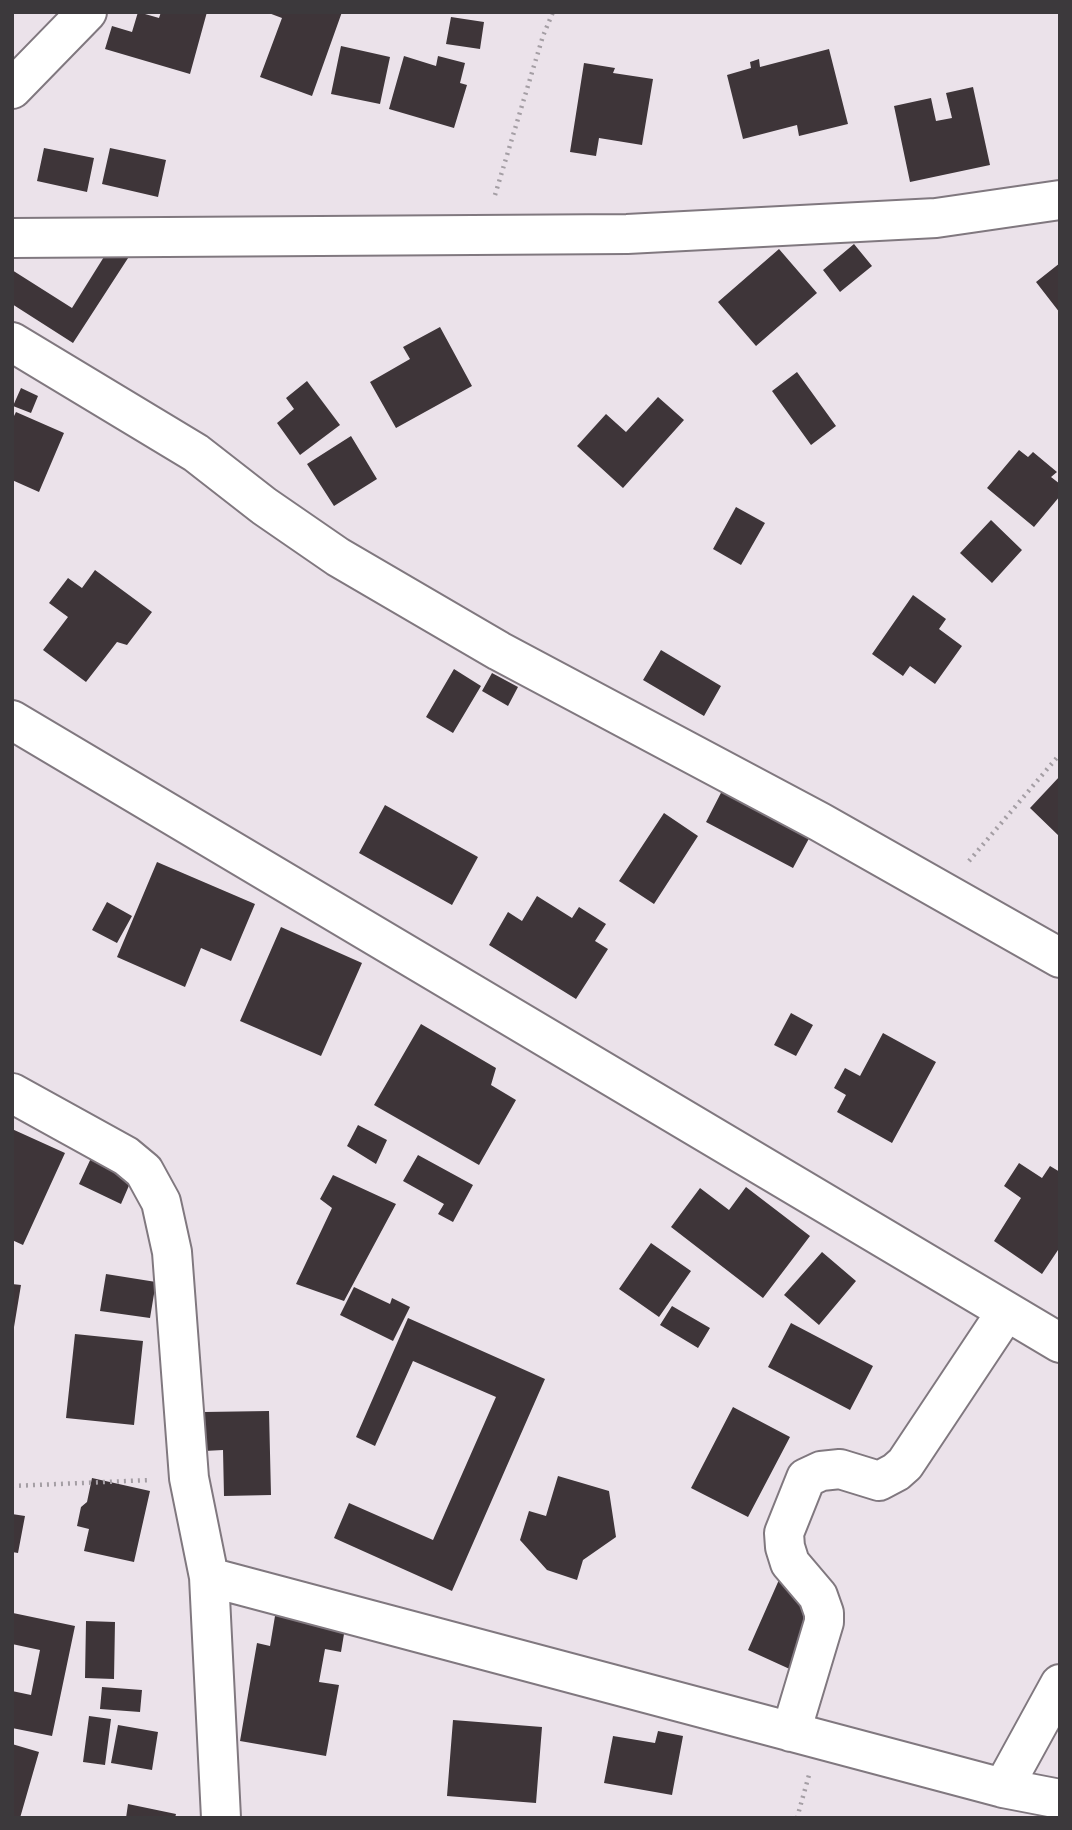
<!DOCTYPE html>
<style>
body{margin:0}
#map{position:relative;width:1072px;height:1830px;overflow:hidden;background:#ebe2ea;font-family:"Varela Round",sans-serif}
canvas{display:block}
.frame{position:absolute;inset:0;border:14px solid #3c393c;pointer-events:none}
</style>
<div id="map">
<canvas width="1072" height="1830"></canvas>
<div class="frame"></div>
</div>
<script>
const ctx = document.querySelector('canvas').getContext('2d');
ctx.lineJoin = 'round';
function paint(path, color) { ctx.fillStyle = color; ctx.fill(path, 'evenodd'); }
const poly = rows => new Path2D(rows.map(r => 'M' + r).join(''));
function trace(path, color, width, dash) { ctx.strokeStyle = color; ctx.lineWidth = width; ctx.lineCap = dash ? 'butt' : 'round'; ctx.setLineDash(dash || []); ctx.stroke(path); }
const building = poly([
 [138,12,159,18,161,12,207,12,190,74,105,49,112,26,132,32],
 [266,12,342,12,312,96,260,77,282,18],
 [451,17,484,22,480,49,446,44],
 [341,46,390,57,380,104,331,94],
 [829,49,848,124,799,136,797,125,743,139,727,75,751,68,750,62,759,59,760,67],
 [404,56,436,66,438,56,465,63,460,83,467,85,454,128,389,109],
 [584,63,615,68,613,73,653,79,642,145,599,138,596,156,570,152],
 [973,87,990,165,910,182,894,106,931,98,936,121,952,118,946,93],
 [44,148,94,158,87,192,37,181],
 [110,148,166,160,158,197,102,184],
 [112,244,130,255,73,343,12,304,12,270,72,308],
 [854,244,872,266,840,292,823,270],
 [779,249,817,293,756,346,718,302],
 [1060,263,1060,313,1036,282],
 [440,327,472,386,396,428,370,382,410,359,403,347],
 [797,372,836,426,811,445,772,391],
 [307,381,340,425,300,455,277,423,294,409,286,398],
 [21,388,38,396,31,413,13,406],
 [658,397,684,420,623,488,577,446,606,414,626,432],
 [16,412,64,433,39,492,12,480,12,420],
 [351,436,377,479,334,506,307,464],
 [1019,450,1028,457,1033,452,1057,472,1051,477,1060,484,1060,496,1034,527,987,488],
 [736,507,765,523,741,565,713,549],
 [991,520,1022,550,992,583,960,553],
 [95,570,152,612,127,645,117,642,86,682,43,650,68,617,49,603,68,578,82,588],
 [913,595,946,619,939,629,962,646,935,684,910,666,903,676,872,654],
 [661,650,721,686,704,716,643,680],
 [454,669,481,686,453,733,426,717],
 [492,673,518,687,508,706,482,691],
 [1060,776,1060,837,1030,808],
 [725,785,813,831,793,868,706,822],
 [385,805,478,857,452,905,359,853],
 [664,813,698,836,654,904,619,881],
 [157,862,255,904,231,961,201,948,185,987,117,957],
 [537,896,572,918,579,907,606,924,595,941,608,949,576,999,489,945,508,912,522,921],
 [107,902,132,916,117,943,92,930],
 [281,927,362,963,321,1056,240,1021],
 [791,1013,813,1025,796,1056,774,1045],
 [421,1024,496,1068,491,1085,516,1100,479,1165,374,1105],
 [883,1033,936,1062,892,1143,837,1112,846,1095,834,1088,845,1068,860,1076],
 [358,1125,387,1140,376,1164,347,1146],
 [12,1129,65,1153,23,1245,12,1240],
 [418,1155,473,1185,453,1222,438,1214,444,1204,403,1181],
 [92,1156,134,1174,121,1204,79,1184],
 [1019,1163,1042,1178,1050,1166,1060,1172,1060,1247,1042,1274,994,1241,1021,1198,1004,1186],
 [333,1175,396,1204,344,1301,296,1284,332,1208,320,1199],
 [746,1187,810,1236,763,1298,671,1227,700,1188,729,1210],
 [651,1243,691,1271,659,1317,619,1289],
 [822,1252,856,1281,819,1325,784,1295],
 [106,1274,156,1282,150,1318,100,1311],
 [12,1284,21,1285,14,1327,12,1327],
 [354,1287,390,1304,392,1298,410,1307,393,1341,340,1315],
 [672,1306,710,1328,698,1348,660,1325],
 [408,1318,545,1379,452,1591,334,1538,349,1503,433,1540,496,1397,413,1361,375,1446,356,1437],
 [791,1323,873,1366,850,1410,768,1367],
 [75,1334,143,1341,134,1425,66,1418],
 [733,1407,790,1437,748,1517,691,1488],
 [269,1411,271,1495,224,1496,223,1450,204,1451,204,1412],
 [558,1476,609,1491,616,1537,583,1560,577,1580,547,1570,520,1540,529,1511,546,1516],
 [92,1478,150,1491,134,1562,84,1551,89,1529,77,1526,81,1507,87,1502],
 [12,1514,25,1516,18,1553,12,1552],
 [782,1573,828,1594,794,1671,748,1650],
 [277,1604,347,1616,341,1652,325,1649,319,1682,339,1685,326,1756,240,1741,257,1643,270,1646],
 [13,1613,75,1626,52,1736,12,1728,12,1691,31,1695,40,1650,12,1644],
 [86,1621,115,1622,114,1679,85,1678],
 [102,1687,142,1690,140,1712,100,1709],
 [89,1716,111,1719,105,1765,83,1762],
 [453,1720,542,1727,536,1803,447,1796],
 [118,1725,158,1732,152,1770,111,1763],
 [658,1731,683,1736,672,1795,604,1783,613,1736,655,1743],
 [12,1744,39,1752,20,1818,12,1818],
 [128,1804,176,1814,175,1818,126,1818]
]);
const path = poly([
 [495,195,543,36,553,12],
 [969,861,1060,754],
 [12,1486,151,1480],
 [797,1818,809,1775]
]);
const minor = poly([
 [12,89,87,12],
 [12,238,627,234,936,218,1060,200],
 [12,342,196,453,264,506,338,557,499,651,820,822,1060,958],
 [12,720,1060,1343],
 [12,1093,126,1156,144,1171,161,1202,172,1252,189,1478,209,1577,221,1818],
 [209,1577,1003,1788,1060,1799],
 [791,1732,824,1622,824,1613,818,1596,790,1563,785,1547,784,1533,806,1478,821,1471,840,1469,879,1481,896,1472,905,1464,1006,1312],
 [1003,1788,1060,1684]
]);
paint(building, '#3e3539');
trace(minor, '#80787f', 42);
trace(path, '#a49ea4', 4.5, [2, 5]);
trace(minor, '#fff', 38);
</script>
